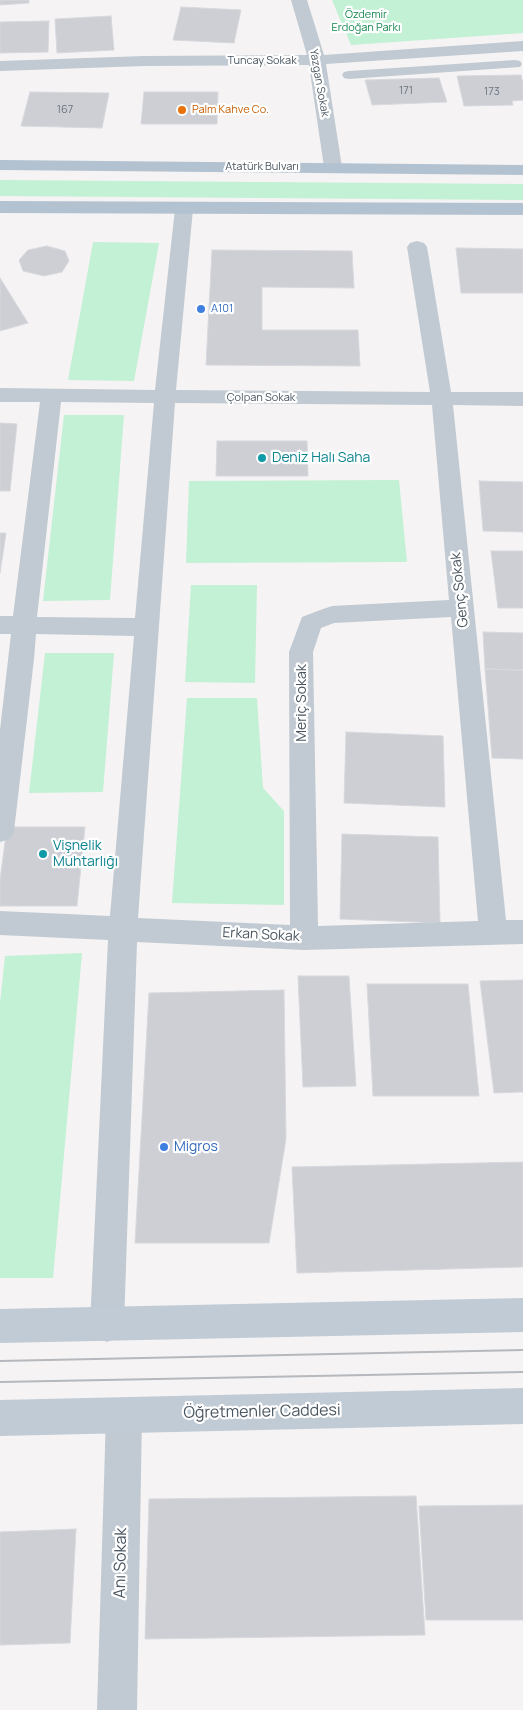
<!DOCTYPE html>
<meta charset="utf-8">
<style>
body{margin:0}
canvas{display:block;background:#f5f3f3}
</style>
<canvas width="523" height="1710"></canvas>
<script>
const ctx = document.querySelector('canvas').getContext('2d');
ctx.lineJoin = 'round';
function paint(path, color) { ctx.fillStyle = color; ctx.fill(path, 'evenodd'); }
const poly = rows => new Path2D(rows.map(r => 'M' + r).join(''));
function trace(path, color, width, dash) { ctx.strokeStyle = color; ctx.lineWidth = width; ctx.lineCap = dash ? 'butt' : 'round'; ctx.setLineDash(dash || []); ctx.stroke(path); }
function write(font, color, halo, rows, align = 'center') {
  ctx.font = font + ' Manrope,sans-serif'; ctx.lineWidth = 4.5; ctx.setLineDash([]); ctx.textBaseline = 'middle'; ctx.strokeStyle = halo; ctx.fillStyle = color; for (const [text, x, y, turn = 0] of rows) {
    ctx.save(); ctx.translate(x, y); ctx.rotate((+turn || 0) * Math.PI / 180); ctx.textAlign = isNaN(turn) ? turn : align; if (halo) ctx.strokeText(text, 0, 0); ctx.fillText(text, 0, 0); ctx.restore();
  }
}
const green = poly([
 [332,0,523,0,523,33,351,45],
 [0,180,523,184,523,200,0,196],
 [93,242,159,243,134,381,68,380],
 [64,415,124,415,110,600,43,601],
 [399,480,407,562,186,563,189,481],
 [191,585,257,585,255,683,185,682],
 [45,653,114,653,103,792,29,793],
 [187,698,257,698,263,788,284,811,284,905,172,903],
 [82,953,53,1278,0,1278,0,1003,5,956]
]);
const building = poly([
 [0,0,29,0,29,3,0,5,0,0],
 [181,7,241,10,234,43,173,40,181,7],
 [111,16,114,50,57,53,55,19,111,16],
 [49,21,48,52,0,53,0,22,49,21],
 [521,75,523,83,523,100,512,101,513,105,464,106,457,76,521,75],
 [439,78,447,102,372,105,365,80,439,78],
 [30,92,109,93,102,128,21,126,30,92],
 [144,92,218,92,217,124,141,124,144,92],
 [47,246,65,251,69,261,62,272,44,276,23,271,19,260,28,250,47,246],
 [456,248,523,249,523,293,461,293,456,248],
 [212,250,352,251,354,288,262,287,262,330,358,330,360,366,206,365,212,250],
 [0,278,28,323,0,331,0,278],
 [0,423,17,424,10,491,0,491,0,423],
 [217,441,307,441,308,476,216,476,217,441],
 [479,481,523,482,523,532,483,531,479,481],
 [0,533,6,533,0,573,0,533],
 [491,551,523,551,523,608,498,608,491,551],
 [483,632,523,633,523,670,485,669,483,632],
 [485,669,523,670,523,759,492,758,485,669],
 [346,732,443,736,445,807,344,803,346,732],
 [7,827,85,827,77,906,0,906,0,880,7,827],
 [342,834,438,837,440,923,340,919,342,834],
 [298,976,349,976,356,1086,303,1087,298,976],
 [523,980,523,1092,494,1093,480,981,523,980],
 [367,984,468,984,479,1096,373,1096,367,984],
 [284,990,286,1139,269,1243,135,1243,149,993,284,990],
 [523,1162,523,1267,297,1273,292,1167,523,1162],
 [416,1496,425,1635,145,1639,149,1499,416,1496],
 [523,1505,523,1620,426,1620,419,1506,523,1505],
 [76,1529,70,1643,0,1645,0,1532,76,1529]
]);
const lane = poly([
 [515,60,520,61,522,64,520,67,349,79,344,78,342,75,344,72,349,71,515,60]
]);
const street = poly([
 [291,0,307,0,324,55,523,41,523,51,326,64,342,167,339,171,333,172,327,171,324,167,309,65,144,66,0,71,0,61,144,56,307,55,291,0],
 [184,203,191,205,193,209,176,390,430,392,407,247,410,243,417,241,424,243,427,247,451,392,523,392,523,406,453,405,506,920,523,920,523,944,304,950,137,942,124,1325,119,1337,107,1342,95,1337,90,1325,108,940,0,935,0,911,110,916,134,636,36,634,34,659,14,831,10,839,0,842,0,730,11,634,0,634,0,616,13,616,40,402,0,402,0,388,155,390,175,209,177,205,184,203],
 [61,402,154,403,135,618,37,617,61,402],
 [175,403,432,405,449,600,332,606,323,609,302,617,289,652,290,925,138,918,175,403],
 [451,617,478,921,318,926,313,652,321,628,334,623,451,617],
 [124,1397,136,1403,142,1415,137,1710,97,1710,106,1415,112,1403,124,1397]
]);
const secondary = poly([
 [523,1298,523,1332,0,1343,0,1309,523,1298],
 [523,1388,523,1424,0,1436,0,1400,523,1388]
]);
const primary = poly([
 [0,160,523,165,523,175,0,170,0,160],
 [0,201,523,203,523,215,0,213,0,201]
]);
const tram = poly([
 [0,1361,523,1350],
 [0,1382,523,1372]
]);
const markers = [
 [182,110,5,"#e8710a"],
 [201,309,5,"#3f7fe0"],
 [262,458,5,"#0f9aa8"],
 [43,854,5,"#0f9aa8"],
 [164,1147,5,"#3f7fe0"]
];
const farParknames = [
 ["Özdemir",366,15],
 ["Erdoğan Parkı",366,28]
];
const farStreetnames = [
 ["Tuncay Sokak",262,61],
 ["Yazgan Sokak",319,83,80],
 ["Atatürk Bulvarı",262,167],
 ["Çolpan Sokak",261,398]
];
const numberNames = [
 ["171",406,91],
 ["173",492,92],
 ["167",65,110]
];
const farFoodnames = [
 ["Palm Kahve Co.",192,110]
];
const farShopnames = [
 ["A101",211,309]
];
const cultureNames = [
 ["Deniz Halı Saha",272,458],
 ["Vişnelik",53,846],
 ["Muhtarlığı",53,862]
];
const streetNames = [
 ["Genç Sokak",460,590,-96],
 ["Meriç Sokak",302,703,-90],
 ["Erkan Sokak",261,935,3]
];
const shopNames = [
 ["Migros",174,1147]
];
const nearStreetnames = [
 ["Öğretmenler Caddesi",262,1412,-1],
 ["Anı Sokak",121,1563,-89]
];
paint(green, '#c3f1d5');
paint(building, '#cdcfd5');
trace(building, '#d7d9de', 1);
paint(lane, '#c1cad2');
paint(street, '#c1cad2');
paint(secondary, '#c1cbd6');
paint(primary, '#b3c2d1');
trace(tram, '#b5b8bd', 2);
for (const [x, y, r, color] of markers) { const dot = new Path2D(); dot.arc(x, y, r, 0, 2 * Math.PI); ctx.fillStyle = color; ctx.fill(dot); trace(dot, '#fff', 2); }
write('11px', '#17864f', '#fff', farParknames);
write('11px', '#4a5661', '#fff', farStreetnames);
write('11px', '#6b747e', null, numberNames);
write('11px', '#c56008', '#fff', farFoodnames, 'left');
write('11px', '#366cbe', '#fff', farShopnames, 'left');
write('14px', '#0d838f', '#fff', cultureNames, 'left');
write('14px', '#4a5661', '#fff', streetNames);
write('14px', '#366cbe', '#fff', shopNames, 'left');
write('16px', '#4a5661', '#fff', nearStreetnames);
</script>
